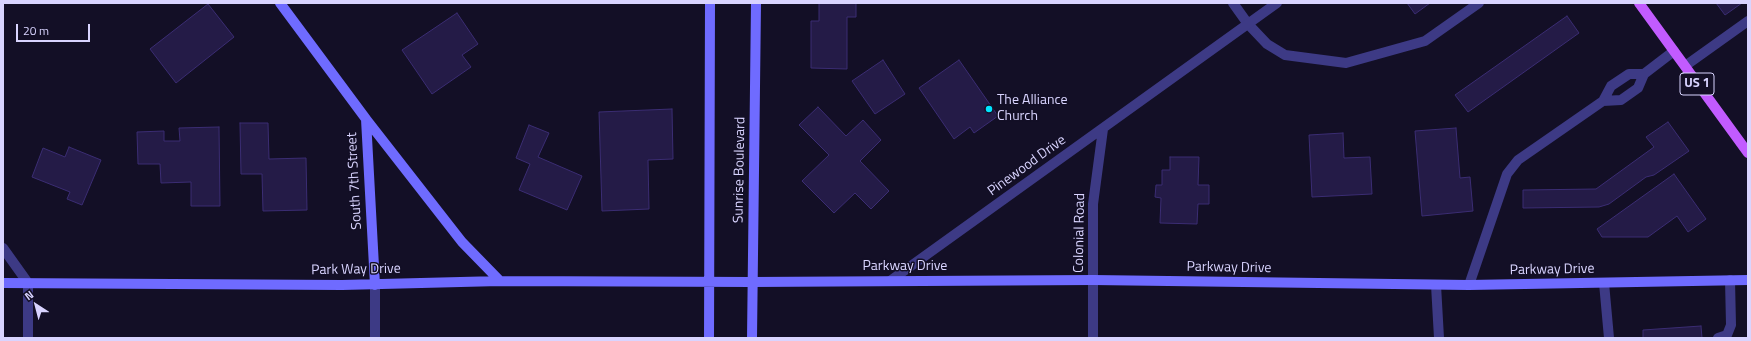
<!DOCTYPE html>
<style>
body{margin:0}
#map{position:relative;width:1751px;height:341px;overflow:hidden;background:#130f26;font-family:"Titillium Web",sans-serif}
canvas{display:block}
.frame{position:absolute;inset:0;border:4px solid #d9d4ff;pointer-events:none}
.north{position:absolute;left:16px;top:285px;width:40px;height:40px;-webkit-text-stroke:3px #130f26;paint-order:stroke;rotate:324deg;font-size:11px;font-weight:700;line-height:16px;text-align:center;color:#d9d4ff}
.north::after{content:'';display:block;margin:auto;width:14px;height:18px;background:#d9d4ff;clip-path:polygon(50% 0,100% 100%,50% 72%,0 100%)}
.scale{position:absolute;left:16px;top:24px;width:74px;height:18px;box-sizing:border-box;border:2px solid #d9d4ff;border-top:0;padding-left:5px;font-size:12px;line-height:14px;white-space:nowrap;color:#d9d4ff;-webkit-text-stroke:3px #130f26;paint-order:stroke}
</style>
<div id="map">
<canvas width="1751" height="341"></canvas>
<div class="frame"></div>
<div class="north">N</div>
<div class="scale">20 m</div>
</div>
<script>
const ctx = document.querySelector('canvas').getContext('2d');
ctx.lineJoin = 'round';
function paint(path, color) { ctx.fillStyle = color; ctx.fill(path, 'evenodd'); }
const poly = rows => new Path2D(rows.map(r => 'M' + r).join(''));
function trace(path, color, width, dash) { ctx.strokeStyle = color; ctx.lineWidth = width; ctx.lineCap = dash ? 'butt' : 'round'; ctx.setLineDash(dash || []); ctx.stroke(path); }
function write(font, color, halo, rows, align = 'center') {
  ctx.font = font + ' "Titillium Web",sans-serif'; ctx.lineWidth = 3; ctx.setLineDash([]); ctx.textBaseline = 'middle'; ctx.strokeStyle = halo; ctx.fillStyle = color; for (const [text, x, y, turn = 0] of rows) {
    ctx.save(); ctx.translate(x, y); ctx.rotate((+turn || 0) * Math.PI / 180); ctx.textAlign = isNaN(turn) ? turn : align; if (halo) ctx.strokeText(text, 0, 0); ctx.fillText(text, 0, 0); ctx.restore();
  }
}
const building = poly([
 [819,3,856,3,856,17,847,17,847,69,811,68,811,21,819,21,819,3],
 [1407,3,1430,3,1415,14,1407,3],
 [1716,3,1742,3,1725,15,1716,3],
 [208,4,234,37,176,83,150,49,208,4],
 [457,13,478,44,462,55,471,67,432,94,402,50,457,13],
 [1567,16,1579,33,1468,112,1455,95,1567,16],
 [883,60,905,94,875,114,852,81,883,60],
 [959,60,998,116,974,133,970,127,954,139,919,88,959,60],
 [818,107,846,136,863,120,881,140,860,161,889,191,871,209,855,193,834,213,802,181,829,155,799,125,818,107],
 [672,109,673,159,648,160,649,209,602,211,599,112,672,109],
 [1668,122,1689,151,1654,175,1646,177,1609,204,1599,207,1523,208,1523,190,1596,189,1654,147,1646,137,1668,122],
 [240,123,268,123,269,159,306,158,307,210,263,211,262,174,241,174,240,123],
 [529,125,549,133,538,157,582,176,567,210,519,190,530,164,516,158,529,125],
 [219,127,220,206,191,206,191,182,161,183,160,164,138,164,137,132,164,131,164,141,180,141,179,128,219,127],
 [1456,128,1460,178,1470,177,1473,211,1422,216,1415,131,1456,128],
 [1343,133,1344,158,1370,157,1372,194,1312,197,1309,135,1343,133],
 [69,147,101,160,82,205,67,199,70,192,32,177,43,148,65,157,69,147],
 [1170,157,1199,157,1198,185,1209,185,1209,204,1198,204,1197,224,1160,223,1161,198,1155,197,1156,185,1162,185,1162,170,1170,170,1170,157],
 [1674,174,1706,219,1688,232,1677,216,1648,237,1602,237,1597,229,1674,174],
 [1701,326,1702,338,1643,338,1643,330,1701,326]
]);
const lane = poly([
 [1233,3,1248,24,1267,44,1285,55,1346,63,1425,41,1479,3],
 [1685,66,1748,21],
 [1603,101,1621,100,1638,88,1644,74,1674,51],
 [1604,283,1609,338],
 [1469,285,1507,174,1518,160,1603,101,1611,86,1629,74,1644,74],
 [1718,338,1727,335,1731,325,1730,280]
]);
const street = poly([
 [3,248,28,283,28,338],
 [890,281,1277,3],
 [375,285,375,338],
 [1436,285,1439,338],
 [1093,338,1093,204,1103,129]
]);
const secondary = poly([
 [280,3,366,119,375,285],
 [366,119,462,242,500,281],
 [3,283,342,285,500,281,752,282,1093,280,1469,285,1748,280],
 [709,338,710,3],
 [752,338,756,3]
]);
const primary = poly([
 [1639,3,1748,153]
]);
const markers = [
 [989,109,4,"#00e5ff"]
];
const shields = [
 [1697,84,34]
];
const shieldNames = [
 ["US 1",1697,84]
];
const poiNames = [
 ["The Alliance",997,101],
 ["Church",997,117]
];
const streetNames = [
 ["Pinewood Drive",1027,166,-36],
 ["Sunrise Boulevard",740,170,-89],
 ["South 7th Street",355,181,-93],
 ["Colonial Road",1080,233,-89],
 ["Parkway Drive",905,267],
 ["Parkway Drive",1229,268,1],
 ["Park Way Drive",356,270,-1],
 ["Parkway Drive",1552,270,-1]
];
paint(building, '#241b47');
trace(building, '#3b2d73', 1);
trace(lane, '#3d3a85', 10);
trace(street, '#3d3a85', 10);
trace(secondary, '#6f6bff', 10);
trace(primary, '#c25bff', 10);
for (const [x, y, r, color] of markers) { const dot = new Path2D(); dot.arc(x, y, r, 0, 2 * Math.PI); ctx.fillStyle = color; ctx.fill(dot); trace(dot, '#130f26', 1.5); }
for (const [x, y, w] of shields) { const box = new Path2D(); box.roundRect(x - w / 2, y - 11, w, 22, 3); ctx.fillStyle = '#130f26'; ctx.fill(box); trace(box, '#d9d4ff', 1); }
write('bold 13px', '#d9d4ff', null, shieldNames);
write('14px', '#d9d4ff', '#130f26', poiNames, 'left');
write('14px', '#d9d4ff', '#130f26', streetNames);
</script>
